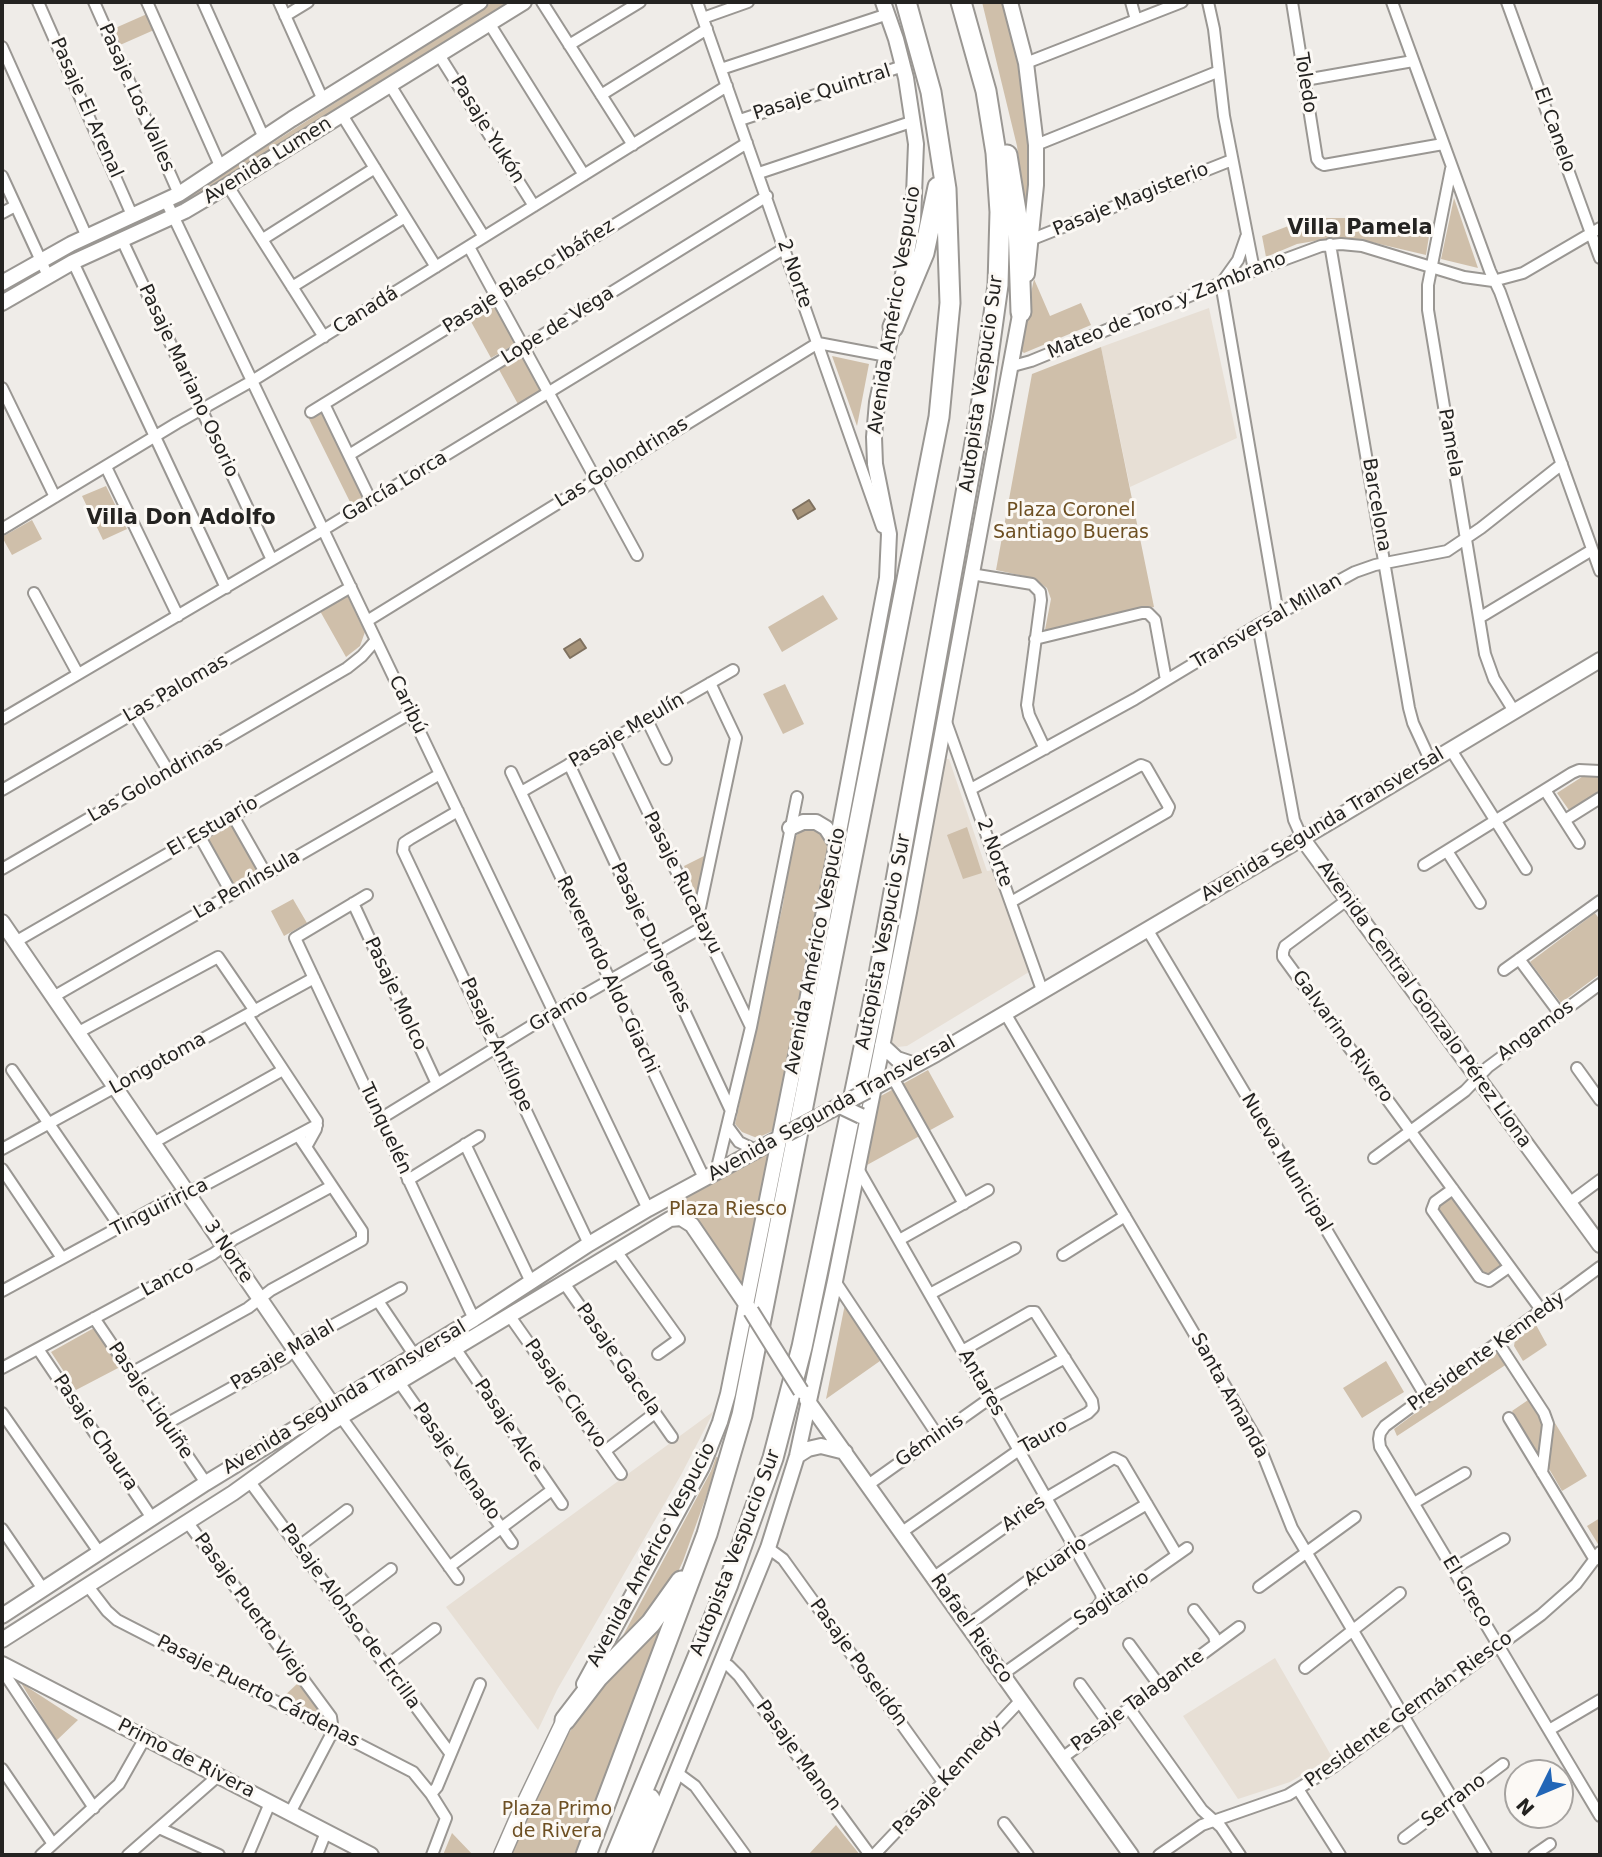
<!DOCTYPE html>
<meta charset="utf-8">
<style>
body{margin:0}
#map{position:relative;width:1602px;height:1857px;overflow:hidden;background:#efece8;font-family:"DejaVu Sans",sans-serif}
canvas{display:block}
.frame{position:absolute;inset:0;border:4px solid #242321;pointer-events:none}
.north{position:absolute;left:1504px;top:1759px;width:70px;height:70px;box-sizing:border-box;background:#fcf9f5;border:2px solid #a6a3a0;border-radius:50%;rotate:227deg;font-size:19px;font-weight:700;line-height:28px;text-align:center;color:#242321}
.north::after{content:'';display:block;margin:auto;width:24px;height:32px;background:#2266b7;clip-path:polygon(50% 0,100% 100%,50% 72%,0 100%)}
</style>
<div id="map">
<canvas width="1602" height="1857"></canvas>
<div class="frame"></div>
<div class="north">N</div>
</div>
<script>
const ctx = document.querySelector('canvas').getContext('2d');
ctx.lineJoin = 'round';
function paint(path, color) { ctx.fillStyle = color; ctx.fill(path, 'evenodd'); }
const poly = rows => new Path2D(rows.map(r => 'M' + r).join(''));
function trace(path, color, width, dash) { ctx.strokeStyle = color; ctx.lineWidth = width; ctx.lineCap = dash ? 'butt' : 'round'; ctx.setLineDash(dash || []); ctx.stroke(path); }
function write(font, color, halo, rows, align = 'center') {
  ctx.font = font + ' "DejaVu Sans",sans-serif'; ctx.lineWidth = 6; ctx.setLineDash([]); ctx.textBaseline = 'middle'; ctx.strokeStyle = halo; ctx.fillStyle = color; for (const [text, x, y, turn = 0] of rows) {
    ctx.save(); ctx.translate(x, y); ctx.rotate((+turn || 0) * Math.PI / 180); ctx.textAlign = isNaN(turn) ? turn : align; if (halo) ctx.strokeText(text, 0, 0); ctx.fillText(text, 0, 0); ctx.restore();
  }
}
const built = poly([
 [1209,308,1237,438,1130,487,1101,347],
 [943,759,949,759,987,871,993,870,1029,972,907,1046,897,1047,891,1044,891,1037],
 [714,1411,681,1475,557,1690,538,1730,446,1607],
 [1275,1658,1332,1757,1290,1782,1238,1799,1183,1716]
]);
const green = poly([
 [493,2,512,2,176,209,173,203,222,175],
 [982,2,1005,2,1026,94,1034,165,1027,223,1017,146],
 [147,14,154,30,120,45,113,29],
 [1454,198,1478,268,1441,259],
 [166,206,166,214,50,268,46,263],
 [1323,218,1358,218,1429,236,1426,255,1358,239,1326,239,1297,244,1266,257,1262,236,1291,225],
 [1034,279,1050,316,1081,303,1091,325,1024,353,1019,349],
 [494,303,517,343,491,358,469,318],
 [1101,347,1154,607,1044,635,1051,599,1047,588,1033,578,996,570,1032,374],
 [523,352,545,392,519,406,497,366],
 [832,356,869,364,857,426],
 [323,409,368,499,352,506,308,417],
 [106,486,127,529,103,540,82,496],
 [32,520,42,539,12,555,2,537],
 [347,595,365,632,360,646,346,657,320,611],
 [823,595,838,619,782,652,768,627],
 [785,684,804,724,783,734,763,694],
 [1588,773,1600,775,1600,795,1571,813,1557,793],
 [232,822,261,871,234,887,205,838],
 [967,827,982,873,963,879,947,835],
 [813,829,819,831,831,843,775,1130,757,1138,742,1132,735,1124,783,904,793,839,801,831],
 [706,855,699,901,684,866],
 [293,899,307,923,284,936,271,911],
 [1595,913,1600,920,1600,974,1561,1003,1530,962],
 [928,1070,954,1117,867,1165,879,1097],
 [772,1149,744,1290,669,1206],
 [1450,1196,1457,1198,1501,1261,1502,1267,1491,1276,1480,1272,1436,1212,1437,1206],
 [845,1304,880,1361,826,1399],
 [1535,1323,1547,1345,1523,1361,1514,1346,1515,1340],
 [94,1328,120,1367,76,1390,51,1352],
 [1500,1352,1507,1364,1397,1436,1394,1429,1496,1353],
 [1386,1361,1404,1392,1362,1418,1343,1388],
 [1531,1398,1543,1417,1538,1454,1512,1411],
 [1555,1423,1587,1476,1562,1491,1548,1467],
 [716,1457,720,1458,683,1561,672,1585,611,1658,711,1471],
 [1600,1518,1600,1540,1598,1544,1587,1526],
 [671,1610,673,1613,574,1855,511,1855,543,1780,567,1736,587,1706],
 [21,1683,78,1720,56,1741],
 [298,1683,330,1725,281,1699],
 [836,1825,860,1855,808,1855],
 [452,1833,473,1855,443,1855]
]);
const water = poly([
 [809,500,815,509,798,519,793,510,809,500],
 [580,639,586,648,570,658,564,649,580,639]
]);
const street = poly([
 [38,2,132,215],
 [94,2,179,194],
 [147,2,221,168],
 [203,2,264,138],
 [279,2,323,100],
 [542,2,633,145],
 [697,2,882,527],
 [1131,2,1136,20],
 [1208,2,1214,29,1224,116,1254,270],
 [1292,2,1317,159,1320,163,1324,165,1443,144],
 [1392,2,1490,271,1500,292,1600,571],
 [1507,2,1600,258],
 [285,16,308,2],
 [703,18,748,2],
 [489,23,584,175],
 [569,45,640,2],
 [2,47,87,237],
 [439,55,534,206],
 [1026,63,1182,2],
 [721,69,888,14],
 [1305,80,1413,61],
 [390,85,484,237],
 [601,95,707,29],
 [342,115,436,267],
 [740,120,903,66],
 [1036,145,1217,72],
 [1451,169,1428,285,1428,310,1485,654,1494,679,1514,711],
 [759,173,914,121],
 [2,176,48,276],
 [228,186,324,337],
 [166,201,648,1209],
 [2,213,15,206],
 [263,239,375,168],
 [122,240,272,560],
 [1030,240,1232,160],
 [1330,244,1409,708,1413,723,1431,762],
 [469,247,637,555],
 [73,262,226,588],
 [1223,281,1238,260,1246,237],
 [1221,283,1278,614],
 [292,287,405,217],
 [1009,367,1031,361,1221,283,1321,246,1341,244,1362,246,1464,277,1493,281,1523,273,1600,228],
 [2,388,55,497],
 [324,404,371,501],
 [311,412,747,143],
 [349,455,767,196],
 [106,467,178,616],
 [2,529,177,423,252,381,727,86],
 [971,574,1032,584,1040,592,1041,600,1027,705,1029,715,1045,749],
 [34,593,78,674],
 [1479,618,1592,550],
 [367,621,818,343,887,356],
 [1258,625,1294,820,1302,838],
 [1035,639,1142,613,1148,613,1155,620,1166,680],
 [134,714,169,772],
 [2,719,323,530,785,248],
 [945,719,1042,990],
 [647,720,666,759],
 [613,739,751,1027],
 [1451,750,1526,869],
 [569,764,731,1111],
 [511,772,704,1178],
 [971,789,1135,699,1258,625,1355,572,1375,565,1447,551,1481,528,1562,464],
 [2,790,351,587],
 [1545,790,1579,843],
 [521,792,733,670],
 [458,811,410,839,404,843,403,851,589,1244],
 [233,816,266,874],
 [1565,820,1600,798],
 [199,835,232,894],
 [992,847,1141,765,1146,767,1169,807,1167,812,1011,902],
 [1447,851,1480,903],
 [1424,865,1572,773,1579,770,1600,771],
 [2,869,347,668,362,656,376,640],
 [367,895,295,938,474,1319],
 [1347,900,1285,946,1283,952,1283,957,1542,1311],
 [353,903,437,1084],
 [698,917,736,738,710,683],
 [1147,929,1426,1397],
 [15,942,411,713],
 [1519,959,1560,1014],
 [1504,970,1600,901],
 [53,997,440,774],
 [1005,1013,1257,1440,1292,1528,1486,1855],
 [247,1015,317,1121,316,1129,306,1147],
 [77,1033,218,957,255,1011],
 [1577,1068,1600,1100],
 [12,1070,120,1227],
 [893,1078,964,1204],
 [380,1119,554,1012,703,927],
 [728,1127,739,1142,756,1150],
 [153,1143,283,1070],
 [465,1144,531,1282],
 [2,1149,314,978],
 [1374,1158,1465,1091,1488,1067,1600,984],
 [857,1167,1101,1594,1102,1600],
 [2,1169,62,1258],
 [716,1172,751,1027,797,797],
 [408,1180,479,1136],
 [1453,1189,1435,1202,1432,1210,1479,1277,1489,1281,1509,1267],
 [1569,1203,1600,1180],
 [899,1240,988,1190],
 [616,1251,679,1339,658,1354],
 [1063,1255,1125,1216],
 [1600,1267,1385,1426,1380,1433,1379,1439,1380,1447,1600,1816],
 [835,1281,938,1436],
 [564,1283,672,1437],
 [2,1291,186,1191,201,1187,317,1125],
 [930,1294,1015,1248],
 [378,1301,415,1356],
 [509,1315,621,1474],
 [94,1318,206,1483],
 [1499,1344,1544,1413,1548,1424,1542,1473],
 [455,1348,562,1504],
 [38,1349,152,1518],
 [2,1368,213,1254,234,1239,332,1186],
 [131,1373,248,1308,271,1290,362,1240,362,1231,298,1135],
 [399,1382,512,1543],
 [2,1413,99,1552],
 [341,1417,458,1579],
 [1509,1418,1595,1560],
 [166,1424,285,1358,304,1341,401,1288],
 [605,1451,655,1413],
 [250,1482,450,1753],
 [868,1485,989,1399,1065,1358],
 [1414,1503,1465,1473],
 [188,1523,331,1717,333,1731],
 [2,1529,43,1589],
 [902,1532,1019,1450,1088,1413,1093,1408,1092,1401,1035,1312,1030,1312,962,1351],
 [298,1547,347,1510],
 [768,1548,783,1559,943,1782],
 [449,1567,552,1490],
 [1453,1569,1504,1539],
 [934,1577,1046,1498,1114,1458,1122,1462,1177,1555],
 [87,1585,107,1611,117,1620,413,1772,431,1794,446,1818,432,1855],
 [1259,1587,1355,1517],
 [342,1606,391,1569],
 [968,1625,1074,1547,1147,1504],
 [1129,1644,1159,1685],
 [1216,1644,1239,1627],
 [721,1662,729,1666,739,1676,870,1855],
 [386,1666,435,1629],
 [1305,1668,1400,1593],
 [2,1670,94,1808],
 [1003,1674,1097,1607,1102,1600,1116,1598,1187,1548],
 [1080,1684,1108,1723],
 [1129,1708,1202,1810,1221,1827,1240,1855],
 [1549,1730,1600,1700],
 [1062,1758,1216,1644,1214,1636,1194,1610],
 [2,1769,53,1844],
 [676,1772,695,1786,745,1855],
 [1298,1789,1340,1855],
 [431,1794,437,1787,480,1684],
 [290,1813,333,1731],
 [1004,1823,1028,1855],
 [159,1828,219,1855],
 [1404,1838,1503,1764],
 [41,1855,119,1784,145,1738],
 [128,1855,218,1776],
 [248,1855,270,1803],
 [317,1855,326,1832],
 [874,1855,1021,1700],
 [1159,1855,1202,1825,1288,1795,1333,1767,1541,1615,1576,1584,1600,1552],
 [1534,1855,1550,1844]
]);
const secondary = poly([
 [883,2,896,39,906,78,916,144,913,220,899,296],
 [1010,2,1026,63,1036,145,1036,185,1027,274],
 [2,283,71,244,179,194,292,119,480,2],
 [2,303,73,262,185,211,212,195,524,2],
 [790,828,803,822,816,822,826,828,837,845],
 [1302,838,1600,1245],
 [2,922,336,1410],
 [882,1045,897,1059,915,1065],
 [868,1091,936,1054,1335,819,1600,660],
 [807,1400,1131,1855],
 [797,1456,808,1449,821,1446,845,1452],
 [2,1616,206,1483,474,1319,589,1244,648,1209,783,1136],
 [2,1640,233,1493,329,1424,670,1219,681,1218,692,1225,748,1307],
 [2,1664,371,1855],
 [584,1684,702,1467,720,1422,728,1394,806,1006,887,578,889,534,875,464,874,437,877,402,894,320],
 [643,1855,768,1548,797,1456,835,1281,909,912,1022,304]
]);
const primary = poly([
 [502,1855,519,1816,565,1720]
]);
const highway = poly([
 [1007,155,1018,223,1021,312],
 [893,327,924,253,938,187],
 [565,1720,598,1677,651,1623,681,1581],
 [586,1855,707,1534,742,1415,939,417,950,303,946,189,931,92,906,2],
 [616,1855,728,1584,773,1458,802,1347,878,980,979,421,998,285,1000,212,996,153,986,91,961,2],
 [635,1855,650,1799]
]);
const secondaryBridge = poly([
 [840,1106,861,1116],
 [788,1133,867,1091],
 [751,1311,801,1391]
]);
const streetNames = [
 ["Toledo",1305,83,81],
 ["Pasaje Quintral",822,93,-18],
 ["Pasaje Los Valles",136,98,66],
 ["Pasaje El Arenal",86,108,66],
 ["Pasaje Yukón",487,130,58],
 ["El Canelo",1554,130,70],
 ["Avenida Lumen",268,161,-32],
 ["Pasaje Magisterio",1131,200,-22],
 ["2 Norte",794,274,71],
 ["Pasaje Blasco Ibáñez",529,277,-32],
 ["Mateo de Toro y Zambrano",1167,306,-22],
 ["Avenida Américo Vespucio",895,310,-81],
 ["Canadá",366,311,-32],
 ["Lope de Vega",558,326,-32],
 ["Pasaje Mariano Osorio",188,381,65],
 ["Autopista Vespucio Sur",982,384,-82],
 ["Pamela",1450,443,80],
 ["Las Golondrinas",622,463,-32],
 ["García Lorca",395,487,-31],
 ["Barcelona",1376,505,80],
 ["Transversal Millan",1267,622,-30],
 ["Las Palomas",176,689,-30],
 ["Caribú",407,705,64],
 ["Pasaje Meulín",627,731,-30],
 ["Las Golondrinas",156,780,-30],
 ["Avenida Segunda Transversal",1323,825,-31],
 ["El Estuario",213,827,-30],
 ["2 Norte",994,853,70],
 ["Pasaje Rucatayu",682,883,64],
 ["La Península",247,885,-30],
 ["Pasaje Dungenes",650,938,65],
 ["Autopista Vespucio Sur",884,942,-79],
 ["Avenida Américo Vespucio",816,951,-79],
 ["Reverendo Aldo Giachi",607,975,65],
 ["Pasaje Molco",395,994,65],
 ["Avenida Central Gonzalo Pérez Llona",1424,1005,54],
 ["Gramo",559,1011,-31],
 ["Angamos",1536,1031,-36],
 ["Galvarino Rivero",1342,1037,54],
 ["Pasaje Antílope",496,1045,65],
 ["Longotoma",158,1064,-29],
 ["Avenida Segunda Transversal",832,1109,-29],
 ["Tunquelén",385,1129,65],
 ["Nueva Municipal",1286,1163,59],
 ["Tinguiririca",160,1208,-27],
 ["3 Norte",228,1252,56],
 ["Lanco",168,1279,-28],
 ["Presidente Kennedy",1487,1352,-36],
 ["Pasaje Malal",283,1356,-31],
 ["Pasaje Gacela",618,1360,55],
 ["Antares",981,1383,60],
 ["Pasaje Ciervo",565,1394,55],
 ["Santa Amanda",1229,1396,61],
 ["Avenida Segunda Transversal",345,1398,-31],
 ["Pasaje Liquiñe",150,1401,56],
 ["Pasaje Alce",508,1426,56],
 ["Pasaje Chaura",95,1433,56],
 ["Tauro",1044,1437,-29],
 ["Géminis",930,1441,-35],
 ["Pasaje Venado",456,1462,55],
 ["Aries",1024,1514,-35],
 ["Autopista Vespucio Sur",736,1553,-69],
 ["Avenida Américo Vespucio",652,1555,-62],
 ["Acuario",1056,1562,-35],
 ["El Greco",1467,1592,59],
 ["Sagitario",1112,1599,-33],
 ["Pasaje Puerto Viejo",251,1609,54],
 ["Pasaje Alonso de Ercilla",350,1617,54],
 ["Rafael Riesco",971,1629,55],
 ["Pasaje Poseidón",858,1663,54],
 ["Pasaje Puerto Cárdenas",258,1692,27],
 ["Pasaje Talagante",1138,1701,-36],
 ["Presidente Germán Riesco",1409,1710,-36],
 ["Pasaje Manon",798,1756,54],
 ["Primo de Rivera",186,1759,27],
 ["Pasaje Kennedy",948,1778,-47],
 ["Serrano",1454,1801,-37]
];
const parkNames = [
 ["Plaza Coronel",1071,511],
 ["Santiago Bueras",1071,533],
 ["Plaza Riesco",728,1210],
 ["Plaza Primo",557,1810],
 ["de Rivera",557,1832]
];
const neighbourhoodNames = [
 ["Villa Pamela",1360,229],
 ["Villa Don Adolfo",181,519]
];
paint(built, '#e7dfd5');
paint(green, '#cfbfaa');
paint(water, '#a69379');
trace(water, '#7f715f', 2);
trace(street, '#9a9793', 14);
trace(secondary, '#9a9793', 18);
trace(primary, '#9a9793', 19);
trace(highway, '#9a9793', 23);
trace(street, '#fff', 10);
trace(secondary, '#fff', 14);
trace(primary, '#fff', 16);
trace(highway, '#fff', 19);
trace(secondaryBridge, '#9a9793', 18, []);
trace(secondaryBridge, '#fff', 14);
write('19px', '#242321', '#fcf9f5', streetNames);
write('19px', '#6d4f22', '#fcf9f5', parkNames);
write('bold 21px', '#242321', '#fcf9f5', neighbourhoodNames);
</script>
